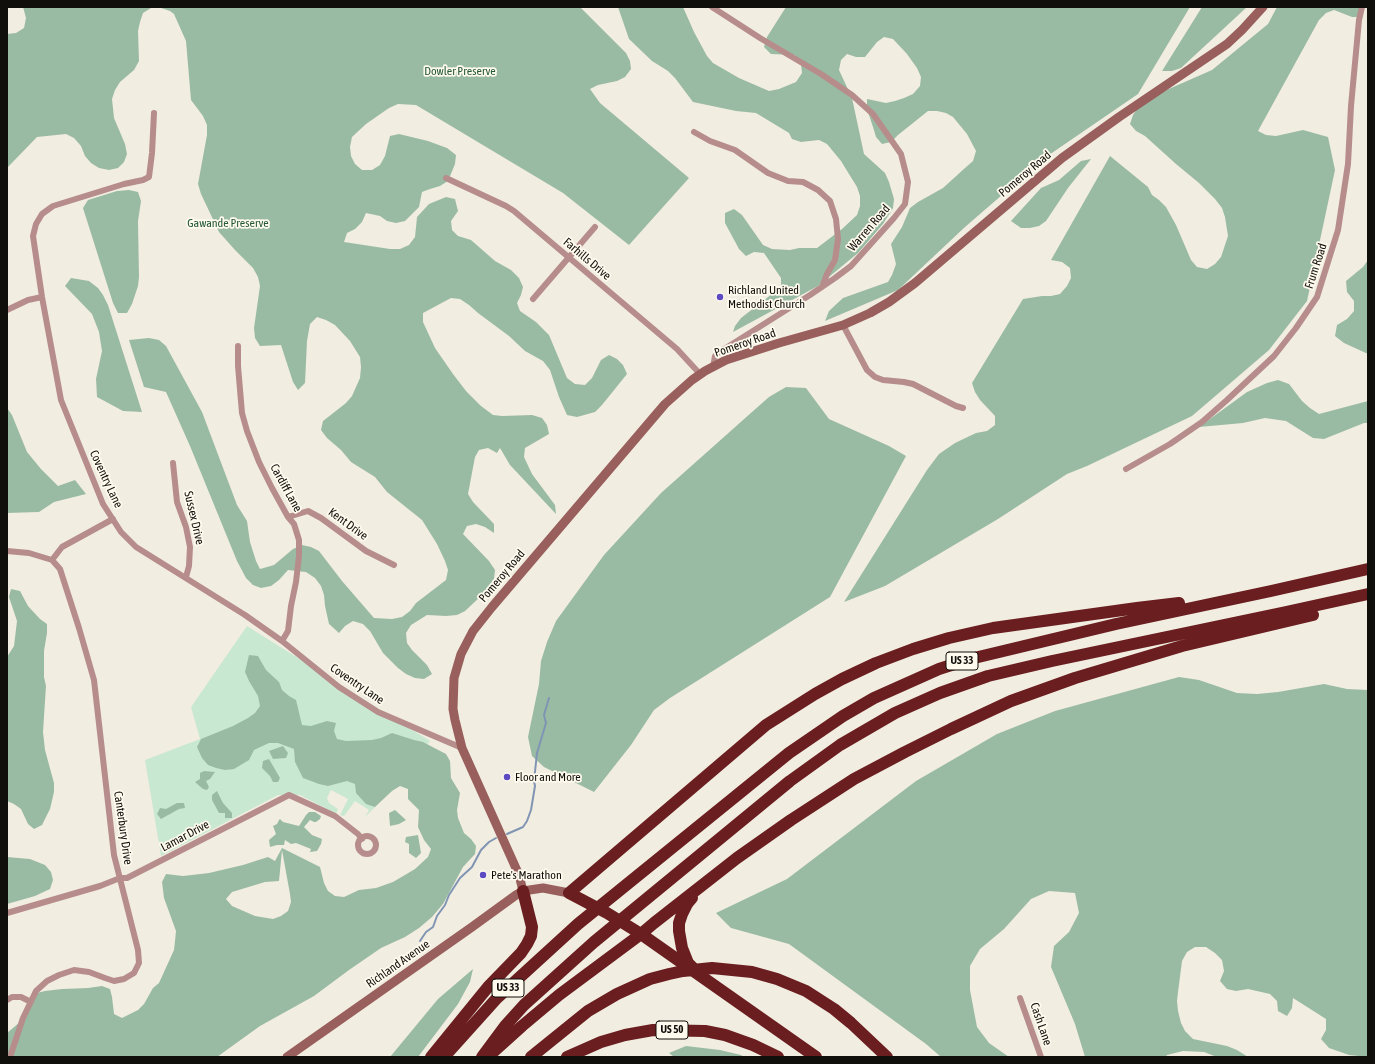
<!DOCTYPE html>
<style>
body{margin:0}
#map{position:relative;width:1375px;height:1064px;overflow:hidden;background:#f2ede1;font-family:"Asap Condensed",sans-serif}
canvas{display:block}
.frame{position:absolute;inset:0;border:8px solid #110f0b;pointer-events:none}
</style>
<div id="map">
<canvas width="1375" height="1064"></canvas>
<div class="frame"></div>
</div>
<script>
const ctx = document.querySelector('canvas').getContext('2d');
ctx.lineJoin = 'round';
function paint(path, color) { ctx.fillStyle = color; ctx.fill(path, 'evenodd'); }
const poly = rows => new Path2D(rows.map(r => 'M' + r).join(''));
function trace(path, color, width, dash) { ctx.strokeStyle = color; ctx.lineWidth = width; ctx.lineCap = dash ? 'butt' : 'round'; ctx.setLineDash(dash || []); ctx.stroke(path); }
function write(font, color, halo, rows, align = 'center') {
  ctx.font = font + ' "Asap Condensed",sans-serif'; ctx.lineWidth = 3.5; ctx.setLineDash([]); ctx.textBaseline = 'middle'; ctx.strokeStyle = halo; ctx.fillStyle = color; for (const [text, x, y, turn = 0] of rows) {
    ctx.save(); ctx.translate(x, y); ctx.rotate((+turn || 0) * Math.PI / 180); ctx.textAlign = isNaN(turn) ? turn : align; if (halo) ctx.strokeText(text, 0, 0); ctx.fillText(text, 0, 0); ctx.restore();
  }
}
const green = poly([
 [247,626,430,741,375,807,365,817,369,810,355,801,344,816,340,815,348,799,331,790,327,798,329,803,338,809,336,814,300,795,278,795,161,856,145,760,200,739,191,707]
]);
const forest = poly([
 [23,7,580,7,626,53,630,61,631,69,625,77,617,81,598,85,590,89,600,103,689,178,629,245,563,193,416,105,398,104,389,108,366,124,352,137,350,147,351,156,355,164,362,170,372,170,380,165,385,156,390,136,399,134,428,141,447,148,456,155,455,164,448,181,440,186,430,189,422,192,419,207,405,221,396,223,387,221,380,216,366,213,362,222,355,229,347,233,344,242,390,249,400,249,409,245,415,237,417,217,429,204,446,197,455,199,458,211,451,221,452,230,458,236,471,240,495,261,511,270,519,278,523,287,521,295,517,303,520,311,536,322,549,335,567,378,575,384,585,385,592,378,601,360,609,355,617,359,623,365,627,374,602,405,595,412,577,417,567,415,559,397,550,370,543,361,525,351,509,336,478,313,469,305,460,299,451,298,423,313,423,322,435,348,453,374,466,391,481,406,493,415,502,416,532,415,542,418,547,425,549,434,525,448,524,457,532,474,555,505,556,514,510,465,500,448,497,453,488,448,479,450,475,457,468,494,473,502,494,524,494,533,485,527,476,524,467,526,463,534,489,561,495,570,494,579,480,597,465,611,457,615,446,616,427,615,411,625,406,633,407,643,412,650,427,665,432,674,424,679,415,678,406,674,398,668,383,653,370,631,363,624,353,621,345,626,339,633,329,624,325,606,324,595,321,586,315,578,306,572,288,570,279,580,271,586,261,588,253,585,246,578,237,561,190,446,166,392,144,387,129,340,149,338,159,340,166,346,202,412,237,505,247,521,250,542,256,561,260,569,274,565,293,549,302,545,311,547,319,551,342,581,374,618,392,619,402,617,410,611,416,603,446,580,448,570,445,561,437,544,422,520,387,492,375,477,351,462,341,450,327,438,321,430,323,421,346,403,352,396,360,378,361,367,360,357,350,341,335,325,326,320,317,317,310,324,307,341,305,383,298,390,293,382,281,345,260,346,255,338,254,328,260,286,258,277,253,268,235,250,219,232,201,194,198,184,207,135,207,125,203,116,191,100,186,41,174,14,170,11,161,8,151,8,143,13,140,22,138,31,139,61,134,70,120,82,115,90,112,99,114,118,125,144,127,154,124,162,118,168,109,170,99,168,91,163,85,156,81,146,74,138,66,134,37,137,7,168,7,34,16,33,24,28,26,18],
 [618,7,683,7,694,32,707,56,713,63,739,78,769,91,779,89,796,82,802,73,801,64,795,55,771,54,764,47,767,37,786,7,1190,7,1138,94,1046,157,965,227,898,290,825,321,829,311,843,298,888,282,892,275,896,264,891,244,902,227,910,208,918,202,943,188,965,168,973,161,976,151,967,134,953,117,946,113,937,111,928,111,898,135,891,142,882,144,876,137,873,127,867,109,867,99,886,103,895,101,904,98,913,94,920,86,921,77,917,68,907,54,893,39,884,37,877,42,865,57,856,57,847,54,841,60,839,70,852,98,864,154,885,173,889,182,894,199,893,208,883,224,858,253,818,286,733,332,735,326,741,318,781,287,781,278,764,253,754,252,746,256,739,249,725,223,725,213,734,209,742,215,763,245,772,249,790,250,799,248,817,248,842,229,857,215,860,206,860,196,857,187,841,161,827,144,819,140,801,142,792,139,789,133,756,113,736,111,693,102,675,78,668,71,652,61,629,39],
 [1202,7,1247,7,1181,68,1172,71,1162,71],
 [1277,7,1363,7,1362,17,1352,17,1334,10,1326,13,1319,20,1258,131,1266,135,1276,136,1303,130,1328,137,1335,170,1307,301,1269,350,1192,416,1087,466,1067,474,998,519,885,586,844,602,927,470,939,454,955,443,976,433,987,431,995,425,995,416,980,400,975,392,972,383,1023,299,1042,296,1051,296,1060,294,1067,286,1071,278,1070,268,1062,262,1051,260,1110,156,1148,187,1152,195,1159,200,1166,207,1176,225,1191,260,1197,267,1207,269,1215,264,1221,257,1228,236,1225,217,1222,208,1215,199,1199,183,1176,164,1145,136,1136,131,1130,124,1133,115,1139,106,1146,99,1212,70,1268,24],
 [1091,159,1068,188,1046,221,1039,226,1030,228,1021,228,1011,221,1041,188,1059,180,1081,161],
 [129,190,138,192,141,201,138,221,139,277,138,286,132,304,127,313,118,313,113,303,83,208,88,200,117,191],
 [1368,260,1368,354,1344,343,1335,336,1337,325,1347,319,1354,311,1354,301,1347,292,1346,281,1363,267],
 [71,278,89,281,98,288,103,295,108,305,142,412,123,411,97,397,96,379,102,351,99,332,92,314,65,286],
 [1278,380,1289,384,1302,401,1310,408,1319,414,1368,401,1368,423,1364,423,1324,439,1313,438,1286,421,1265,418,1243,423,1199,427,1247,392,1267,383],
 [786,387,806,388,829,419,889,446,906,456,830,597,670,698,654,710,631,745,594,792,544,767,532,756,528,737,539,684,541,661,547,642,556,621,604,555,661,493,752,412,769,397],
 [7,408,12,415,27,452,41,469,58,486,75,480,86,494,54,502,39,512,7,513],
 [11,589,20,591,28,606,40,619,47,624,47,633,44,651,44,677,46,686,43,732,45,750,54,783,54,792,50,809,42,825,34,829,28,824,21,809,14,804,7,801,7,657,14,646,17,621,9,597],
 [249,655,258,656,266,670,279,682,282,690,289,696,296,700,302,725,311,726,327,721,336,723,334,731,337,739,346,741,372,740,381,738,392,733,414,740,423,742,446,754,450,761,451,778,460,793,457,810,458,818,464,833,471,839,476,846,475,854,463,867,443,904,432,917,419,928,405,937,381,948,349,970,314,996,260,1026,217,1057,7,1057,7,1033,26,1017,37,993,45,991,62,989,88,988,102,986,110,989,112,997,114,1014,122,1018,138,1010,144,1004,153,988,159,983,174,950,175,941,176,931,164,898,162,882,166,874,183,876,209,873,243,865,268,857,275,861,282,848,320,867,324,883,328,891,335,896,344,897,359,890,376,888,393,882,415,869,428,857,431,849,424,840,418,827,419,810,408,799,408,789,400,786,392,791,375,807,366,804,356,793,355,784,347,781,328,786,319,784,303,778,295,762,294,749,278,743,269,743,254,750,249,760,234,769,225,770,216,768,208,765,202,758,197,747,201,739,233,726,248,718,255,713,260,706,258,696,249,681,245,672],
 [282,850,290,894,291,902,288,911,281,916,273,919,255,916,232,906,226,899,232,892,265,882,279,881],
 [1179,677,1199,680,1237,693,1257,694,1278,692,1324,684,1347,689,1368,690,1368,1057,1349,1055,1329,1048,1321,1039,1326,1030,1326,1019,1293,998,1292,1008,1287,1016,1278,1011,1277,1001,1270,994,1248,989,1236,991,1227,989,1220,981,1224,971,1222,960,1215,953,1206,947,1195,947,1187,952,1182,961,1178,992,1177,1001,1178,1011,1181,1023,1185,1031,1193,1039,1227,1046,1237,1050,1248,1057,1217,1057,1204,1052,1183,1051,1167,1055,1166,1057,1085,1057,1075,1024,1051,967,1054,946,1069,932,1079,913,1075,893,1049,891,1031,899,1004,929,980,949,970,966,970,990,977,1027,989,1043,1009,1057,941,1057,926,1044,789,944,731,928,716,913,787,879,916,781,997,734,1055,711],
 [283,746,288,753,286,758,273,759,269,751],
 [269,759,280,778,278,782,273,782,270,776,262,768,263,761],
 [204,771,215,772,210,779,206,781,209,787,207,790,203,789,195,782,200,779,200,773],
 [217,791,223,803,232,813,232,818,225,818,225,813,219,813,212,800,212,795],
 [177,803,184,803,185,808,179,809,161,819,157,814,160,808,166,809],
 [395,810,406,820,399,824,390,826,389,813],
 [309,812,315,812,321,816,320,819,316,822,314,822,310,820,304,827,312,835,322,839,321,844,317,851,310,852,311,849,296,843,291,844,285,840,284,845,277,845,270,847,269,840,276,834,273,826,277,824,279,820,280,819,283,822,299,826,306,815],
 [418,835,421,853,416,858,409,853,409,844,405,842,406,837],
 [7,857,30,859,45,865,51,872,53,880,50,889,35,896,7,904],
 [473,969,470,982,458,1004,418,1057,390,1057,438,999],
 [686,1046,720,1050,741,1055,744,1057,674,1057,669,1053]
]);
const stream = poly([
 [507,834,523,827,527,821,531,810,535,786,534,781,537,753,546,723,544,715,549,698],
 [420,941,426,932,433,927,437,916,445,905,449,895,460,878,472,867,481,850,489,842,496,838]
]);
const street = poly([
 [712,7,760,38,821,74,852,95,873,114,901,154,908,182,905,204,894,218,851,266,835,278,810,295,718,353,715,356,713,367],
 [154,113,152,153,149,177,143,180,124,184,53,206,42,214,36,224,33,236,42,297,61,400,103,504,121,532,136,547,245,615,282,641,339,687,378,712,462,748],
 [694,132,710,141,735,150,768,173,788,181,803,182,818,190,830,201,836,219,838,239,835,260,827,274,822,287],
 [446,178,506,206,514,211,677,349,700,374],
 [533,299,595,227],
 [7,310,28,300,42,297],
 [843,325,867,370,875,377,883,380,904,382,913,384,956,406,963,408],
 [238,346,238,366,242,413,247,431,259,462,272,488,288,517,294,524,299,540,299,556,296,582,291,606,288,631,282,641],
 [173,463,177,502,186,527,190,547,189,566,186,577],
 [1126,469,1170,444,1202,422,1227,400,1274,356,1296,328,1317,297,1338,230,1348,164,1351,106,1359,20,1362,7],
 [288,517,308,511,321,518,366,551,394,565],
 [7,551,29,553,52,560,60,569,79,628,94,680,114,855,138,950,139,963,134,973,124,979,114,981,105,978,89,972,74,970,59,975,47,981,36,991,23,1018,10,1057],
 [52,560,62,547,113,519],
 '358 845a9 9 0 1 1 18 0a9 9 0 1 1-18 0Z',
 [7,913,100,886,120,878,127,878,289,795,335,816,358,834,362,839],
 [1020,998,1041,1057],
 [7,1000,12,997,21,997,31,1002]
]);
const secondary = poly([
 [523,891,519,875,462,748,455,720,453,709,454,678,461,654,473,631,492,607,665,404,692,380,705,371,726,360,779,343,843,325,870,313,889,302,915,283,1062,158,1119,117,1227,44,1242,30,1263,7],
 [287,1057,472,927,516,895,523,891,543,888,569,893]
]);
const highway = poly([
 [692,967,688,963,682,948,679,931,679,923,682,914,687,904,692,898],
 [492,1053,522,1026,559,995,641,934,654,923,737,858,791,820,854,779,905,752,951,729,1011,701,1075,678,1182,646,1313,615],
 [431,1057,488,987,521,953,527,944,531,936,532,927,523,891],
 [444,1057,497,998,578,924,789,753,843,716,874,698,939,669,970,659,1116,624,1271,591,1368,569],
 [482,1057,505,1026,524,1005,594,942,790,781,840,745,895,713,940,693,988,676,1052,661,1286,612,1368,594],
 [531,1057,588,1011,617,994,650,979,669,974,683,971,712,968,752,972,777,979,806,991,834,1009,851,1023,887,1057],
 [567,1057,601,1042,625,1035,653,1030,705,1031,725,1035,753,1045,778,1057],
 [816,1057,641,934,607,913,569,893,766,725,815,694,842,679,876,663,913,649,949,638,993,628,1137,608,1179,603]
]);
const markers = [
 [720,297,4,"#5c4ac2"],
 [507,777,4,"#5c4ac2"],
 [483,875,4,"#5c4ac2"]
];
const shields = [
 [962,661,32],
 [508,988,32],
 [672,1030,32]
];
const shieldNames = [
 ["US 33",962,661],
 ["US 33",508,988],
 ["US 50",672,1030]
];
const parkNames = [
 ["Dowler Preserve",460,71],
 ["Gawande Preserve",228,223]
];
const streetNames = [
 ["Pomeroy Road",1025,174,-40],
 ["Warren Road",869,228,-49],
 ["Farhills Drive",587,259,40],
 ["Frum Road",1316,266,-72],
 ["Pomeroy Road",745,343,-19],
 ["Coventry Lane",106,479,65],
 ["Cardiff Lane",286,488,61],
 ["Sussex Drive",194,518,77],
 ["Kent Drive",348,524,36],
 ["Pomeroy Road",502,576,-50],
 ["Coventry Lane",357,684,34],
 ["Canterbury Drive",123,828,82],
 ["Lamar Drive",185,836,-28],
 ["Richland Avenue",398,964,-35],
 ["Cash Lane",1041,1024,71]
];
const poiNames = [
 ["Richland United",728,290],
 ["Methodist Church",728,304],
 ["Floor and More",515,777],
 ["Pete's Marathon",491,875]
];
paint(green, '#c9e8d1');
paint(forest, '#9abba3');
trace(stream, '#8095b3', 2);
trace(street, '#b68d8b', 6);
trace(secondary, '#985f5c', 9);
trace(highway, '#6b1e20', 12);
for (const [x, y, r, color] of markers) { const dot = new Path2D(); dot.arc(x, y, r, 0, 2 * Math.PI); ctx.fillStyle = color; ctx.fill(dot); trace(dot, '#fffaee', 1.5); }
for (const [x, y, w] of shields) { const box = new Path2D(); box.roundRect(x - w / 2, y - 9, w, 18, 3); ctx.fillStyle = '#fffaee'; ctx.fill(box); trace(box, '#110f0b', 1); }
write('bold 11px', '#110f0b', null, shieldNames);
write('12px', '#225836', '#fffaee', parkNames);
write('12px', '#110f0b', '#fffaee', streetNames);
write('12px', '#110f0b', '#fffaee', poiNames, 'left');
</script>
